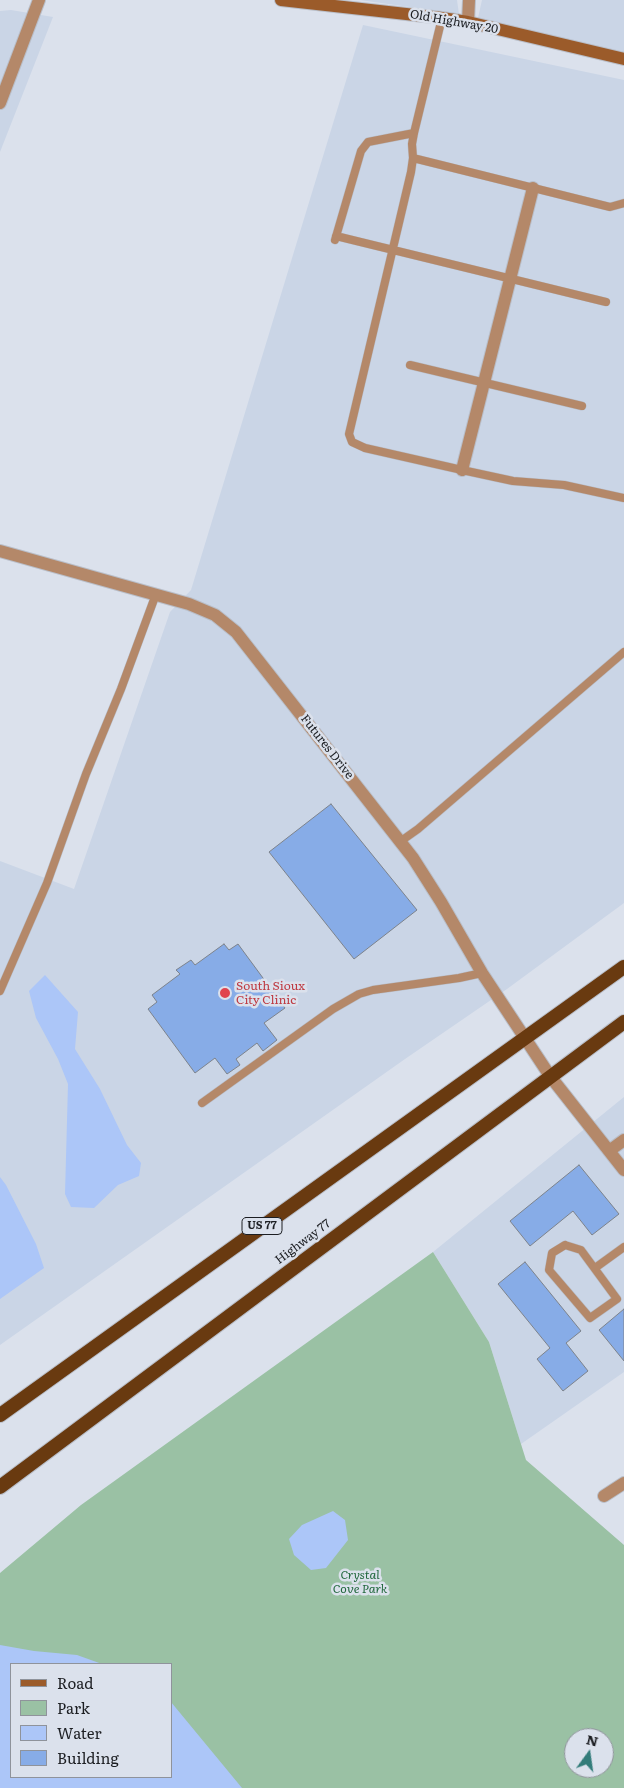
<!DOCTYPE html>
<style>
body{margin:0}
#map{position:relative;width:624px;height:1788px;overflow:hidden;background:#dbe1ec;font-family:Literata,serif}
canvas{display:block}
.legend{position:absolute;left:10px;top:1663px;width:162px;height:115px;box-sizing:border-box;background:#dbe1ec;border:1px solid #8f939b;margin:0;padding:6px 9px;list-style:none;font-size:15px;color:#1c1e22}
.legend li{display:flex;align-items:center;gap:10px;height:25px}
.legend b{width:25px;border:1px solid #8f939b}
.north{position:absolute;left:564px;top:1728px;width:50px;height:50px;box-sizing:border-box;background:#dbe1ec;border:1px solid #8f939b;border-radius:50%;rotate:14deg;font-size:14px;font-weight:700;line-height:20px;text-align:center;color:#1c1e22}
.north::after{content:'';display:block;margin:auto;width:18px;height:22px;background:#337c7a;clip-path:polygon(50% 0,100% 100%,50% 72%,0 100%)}
</style>
<div id="map">
<canvas width="624" height="1788"></canvas>
<ul class="legend">
<li><b style="height:6px;background:#9b5b2a"></b>Road</li>
<li><b style="height:14px;background:#9ac1a4"></b>Park</li>
<li><b style="height:14px;background:#acc6f8"></b>Water</li>
<li><b style="height:14px;background:#87ace7"></b>Building</li>
</ul>
<div class="north">N</div>
</div>
<script>
const ctx = document.querySelector('canvas').getContext('2d');
ctx.lineJoin = 'round';
function paint(path, color) { ctx.fillStyle = color; ctx.fill(path, 'evenodd'); }
const poly = rows => new Path2D(rows.map(r => 'M' + r).join(''));
function trace(path, color, width, dash) { ctx.strokeStyle = color; ctx.lineWidth = width; ctx.lineCap = dash ? 'butt' : 'round'; ctx.setLineDash(dash || []); ctx.stroke(path); }
function write(font, color, halo, rows, align = 'center') {
  ctx.font = font + ' Literata,serif'; ctx.lineWidth = 5; ctx.setLineDash([]); ctx.textBaseline = 'middle'; ctx.strokeStyle = halo; ctx.fillStyle = color; for (const [text, x, y, turn = 0] of rows) {
    ctx.save(); ctx.translate(x, y); ctx.rotate((+turn || 0) * Math.PI / 180); ctx.textAlign = isNaN(turn) ? turn : align; if (halo) ctx.strokeText(text, 0, 0); ctx.fillText(text, 0, 0); ctx.restore();
  }
}
const built = poly([
 [360,0,457,0,459,14],
 [482,0,624,0,624,53,478,18],
 [11,10,53,17,0,152,0,11],
 [363,25,624,80,624,903,507,989,405,1059,0,1345,0,861,74,889,170,612,191,590],
 [624,1097,624,1372,521,1444,489,1342,433,1252]
]);
const green = poly([
 [433,1252,489,1342,526,1460,624,1545,624,1788,0,1788,0,1573,81,1505],
 [11,1664,171,1664,171,1777,11,1777],
 [574,1738,604,1738,604,1768,574,1768]
]);
const water = poly([
 [45,975,78,1012,75,1049,100,1089,127,1145,141,1163,139,1176,118,1185,94,1208,71,1207,65,1194,68,1084,58,1059,36,1018,29,991],
 [0,1177,6,1185,36,1244,44,1268,0,1299],
 [333,1511,345,1520,348,1540,326,1568,311,1570,294,1555,289,1539,302,1525],
 [0,1645,34,1651,77,1655,102,1664,11,1664,11,1777,171,1777,171,1702,242,1788,0,1788]
]);
const building = poly([
 [331,804,417,910,354,959,269,852,331,804],
 [224,944,229,950,238,944,285,1008,264,1023,277,1040,263,1051,257,1043,236,1059,240,1065,227,1074,215,1058,195,1073,148,1009,157,1002,152,995,180,974,176,970,191,960,195,965,224,944],
 [579,1165,619,1214,592,1235,573,1211,530,1246,510,1221,579,1165],
 [525,1262,581,1331,566,1343,588,1371,563,1391,537,1359,550,1348,498,1284,525,1262],
 [624,1309,624,1361,599,1330,624,1309]
]);
const service = poly([
 [442,18,414,133,412,144,413,158,411,172,349,434,352,442,365,448,462,470,513,481,564,485,624,498],
 [413,158,610,207,624,203],
 [336,236,606,302],
 [335,240,361,151,368,142,414,133],
 [410,365,582,406],
 [401,841,418,829,624,652],
 [0,991,47,883,86,774,121,689,156,594],
 [202,1103,333,1009,359,994,373,990,459,978,482,973],
 [565,1245,581,1250,617,1299,590,1318,549,1270,552,1253,565,1245],
 [595,1268,624,1247]
]);
const minor = poly([
 [468,22,469,0],
 [0,103,39,0],
 [462,470,533,188],
 [0,551,189,604,215,615,236,632,413,858,441,902,482,973,550,1076,624,1170],
 [609,1151,624,1140],
 [604,1496,624,1483]
]);
const secondary = poly([
 [281,0,442,18,468,22,624,59]
]);
const trunk = poly([
 [0,1415,624,967],
 [0,1487,624,1022]
]);
const markers = [
 [225,993,6,"#e0444e"]
];
const shields = [
 [262,1226,40]
];
const shieldNames = [
 ["US 77",262,1226]
];
const streetNames = [
 ["Old Highway 20",454,22,10],
 ["Futures Drive",327,747,52],
 ["Highway 77",303,1242,-37]
];
const healthNames = [
 ["South Sioux",236,986],
 ["City Clinic",236,1000]
];
const parkNames = [
 ["Crystal",360,1575],
 ["Cove Park",360,1589]
];
paint(built, '#cad5e6');
paint(green, '#9ac1a4');
paint(water, '#acc6f8');
paint(building, '#87ace7');
trace(building, '#7d838c', 1);
trace(service, '#b9bec8', 9);
trace(minor, '#b9bec8', 14);
trace(secondary, '#b9bec8', 14);
trace(trunk, '#b9bec8', 16);
trace(service, '#b48869', 8);
trace(minor, '#b48869', 12);
trace(secondary, '#9b5b2a', 12);
trace(trunk, '#693a10', 14);
for (const [x, y, r, color] of markers) { const dot = new Path2D(); dot.arc(x, y, r, 0, 2 * Math.PI); ctx.fillStyle = color; ctx.fill(dot); trace(dot, '#dbe1ec', 2); }
for (const [x, y, w] of shields) { const box = new Path2D(); box.roundRect(x - w / 2, y - 8.5, w, 17, 4); ctx.fillStyle = '#dbe1ec'; ctx.fill(box); trace(box, '#1c1e22', 1); }
write('bold 11px', '#1c1e22', null, shieldNames);
write('12px', '#1c1e22', '#dbe1ec', streetNames);
write('12px', '#be3a42', '#dbe1ec', healthNames, 'left');
write('italic 12px', '#20673c', '#dbe1ec', parkNames);
</script>
